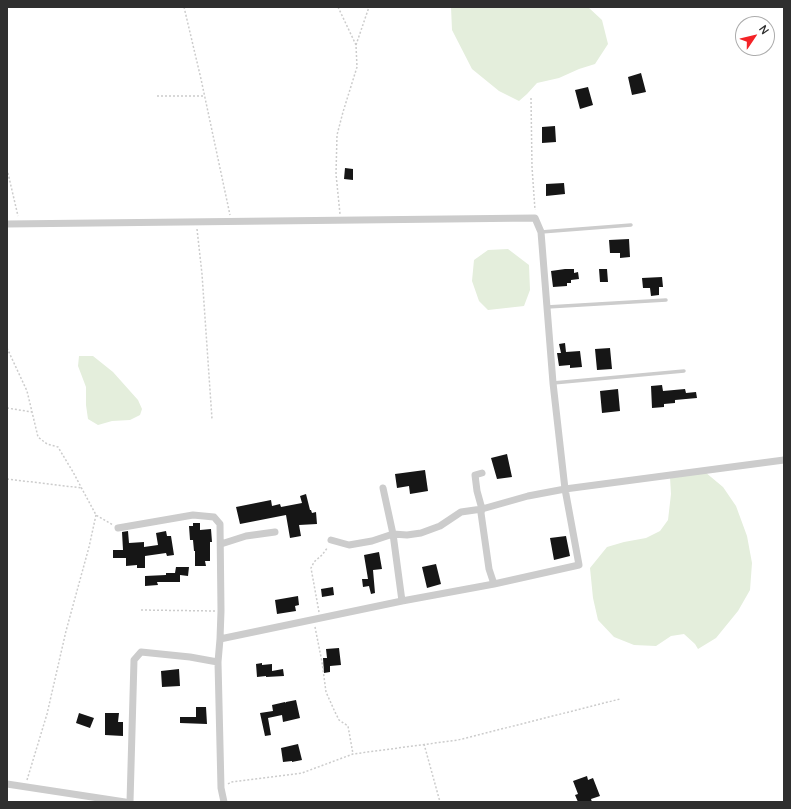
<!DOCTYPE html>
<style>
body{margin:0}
#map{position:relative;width:791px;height:809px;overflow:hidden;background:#fff;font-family:Manrope,sans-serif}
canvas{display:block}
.frame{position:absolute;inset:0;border:8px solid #2f2f2f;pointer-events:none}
.north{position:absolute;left:735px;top:16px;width:40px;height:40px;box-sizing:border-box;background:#fff;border:1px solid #acacac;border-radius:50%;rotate:55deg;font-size:11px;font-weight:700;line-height:16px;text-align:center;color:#2f2f2f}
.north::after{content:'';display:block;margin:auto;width:14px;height:18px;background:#f42327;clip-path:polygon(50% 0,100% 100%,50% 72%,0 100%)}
</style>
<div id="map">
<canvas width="791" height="809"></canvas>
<div class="frame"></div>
<div class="north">N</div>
</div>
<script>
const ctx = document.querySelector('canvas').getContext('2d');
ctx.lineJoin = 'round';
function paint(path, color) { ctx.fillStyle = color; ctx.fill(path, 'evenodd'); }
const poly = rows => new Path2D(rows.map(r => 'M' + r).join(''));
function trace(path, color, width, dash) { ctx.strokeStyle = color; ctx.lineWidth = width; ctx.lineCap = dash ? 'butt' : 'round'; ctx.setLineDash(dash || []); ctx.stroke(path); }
const green = poly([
 [451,7,588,7,602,20,608,44,595,64,579,69,559,78,537,83,527,94,519,101,499,91,472,69,452,30],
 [508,249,529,265,530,290,524,306,488,310,479,301,472,281,474,260,488,250],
 [79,356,93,356,113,372,138,400,142,409,140,415,130,420,112,421,98,425,88,419,86,405,86,387,78,366],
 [705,472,723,487,736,506,747,536,752,563,750,590,738,611,716,638,698,649,695,644,684,634,671,636,656,646,634,645,614,637,598,620,593,598,590,568,607,547,624,542,646,538,660,531,668,520,671,494,670,477]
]);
const building = poly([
 [641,73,646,92,632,95,628,77],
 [588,87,593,105,580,109,575,90],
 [555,126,556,142,542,143,542,127],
 [345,168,353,169,353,180,344,179],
 [564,183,565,194,546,196,546,184],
 [629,239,630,257,620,258,620,253,610,253,609,240],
 [565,269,574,269,574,273,578,272,579,279,571,280,571,283,567,283,567,286,553,287,551,271],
 [599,269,607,269,608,282,600,282],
 [662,277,663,287,659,287,659,295,651,296,650,288,643,288,642,278],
 [565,343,566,352,580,351,582,367,570,368,570,365,559,366,557,353,561,353,559,344],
 [610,348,612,369,597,370,595,349],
 [662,385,663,391,685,389,686,393,696,392,697,398,675,400,675,403,664,404,664,407,652,408,651,386],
 [618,389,620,411,602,413,600,391],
 [507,454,512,477,497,479,491,458],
 [425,470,428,491,410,494,409,486,397,488,395,474],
 [306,494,310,510,311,510,312,513,316,512,317,524,299,525,301,536,290,538,286,515,240,524,236,507,271,500,272,506,280,504,281,507,302,503,300,496],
 [193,523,200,523,200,530,211,529,212,542,210,542,210,561,205,561,206,566,195,566,195,551,194,551,193,540,190,540,189,526,193,526],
 [128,531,129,543,144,542,144,547,158,545,156,533,166,531,167,536,171,536,174,555,167,556,166,553,145,556,145,568,137,568,137,565,126,566,126,558,113,558,113,550,123,550,122,532],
 [566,536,570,556,554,560,550,538],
 [379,552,382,569,373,570,375,593,371,594,369,586,363,587,362,579,368,579,364,555],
 [436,564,441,584,427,588,422,567],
 [176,567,189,567,188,576,180,575,180,582,157,582,158,585,145,586,145,576,166,575,166,573,175,573],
 [333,587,334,595,322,597,321,589],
 [298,596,299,605,295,606,296,611,277,614,275,600],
 [339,648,341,665,330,666,330,672,324,673,323,658,327,658,326,649],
 [262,663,262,665,272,664,272,671,283,669,284,676,266,677,266,676,257,677,256,664],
 [179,669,180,686,162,687,161,671],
 [296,700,300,718,283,722,282,715,268,718,271,735,265,736,260,713,273,711,272,705,285,702,286,703,286,702],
 [196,707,206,707,207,724,180,723,180,717,196,717],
 [79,713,94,718,90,728,76,723],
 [105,713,119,713,118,722,123,722,123,736,105,735],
 [298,744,302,760,292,762,292,761,283,762,281,748],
 [587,776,588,780,593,778,600,796,591,799,592,802,578,802,575,795,578,794,573,781]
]);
const path = poly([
 [184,7,201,79,230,215],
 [338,7,356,45,357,67,343,112,337,135,336,174,340,214],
 [356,45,369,7],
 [157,96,204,96],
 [531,98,532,167,535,210],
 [7,169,18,216],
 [197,229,202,274,212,419],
 [7,348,27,391,38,437,47,444,58,447,73,472,96,515,113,525],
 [7,408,32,412],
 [7,479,82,488],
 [141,610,215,611],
 [319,612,311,568,314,562,322,555,328,547],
 [315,627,322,662,326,692,335,712,339,720,348,726,353,754],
 [424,744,440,802],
 [27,780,47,714,66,631,89,547,96,515],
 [228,784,231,782,302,773,353,754,458,740,620,699]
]);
const service = poly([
 [541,232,631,225],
 [547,307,666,300],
 [553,383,684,371]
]);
const minor = poly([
 [7,224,535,218,541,232,553,383,565,489,579,565,494,584,489,569,481,513,482,509,477,491,475,475,482,473],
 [383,488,393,534,402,601],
 [118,528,193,515,214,517,220,524,221,611,220,639,218,662,221,788,224,802],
 [331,540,349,545,372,541,393,534,407,535,421,533,440,526,461,512,482,509,528,496,565,489,784,460],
 [221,544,246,536,275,532],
 [220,639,402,601,494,584],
 [7,784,125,802],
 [130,802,134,660,141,652,190,657,212,661,218,662]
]);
paint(green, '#e4eedc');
paint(building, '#161616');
trace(path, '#ccc', 1.5, [2, 2]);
trace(service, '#ccc', 3.5);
trace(minor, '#ccc', 7);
</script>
